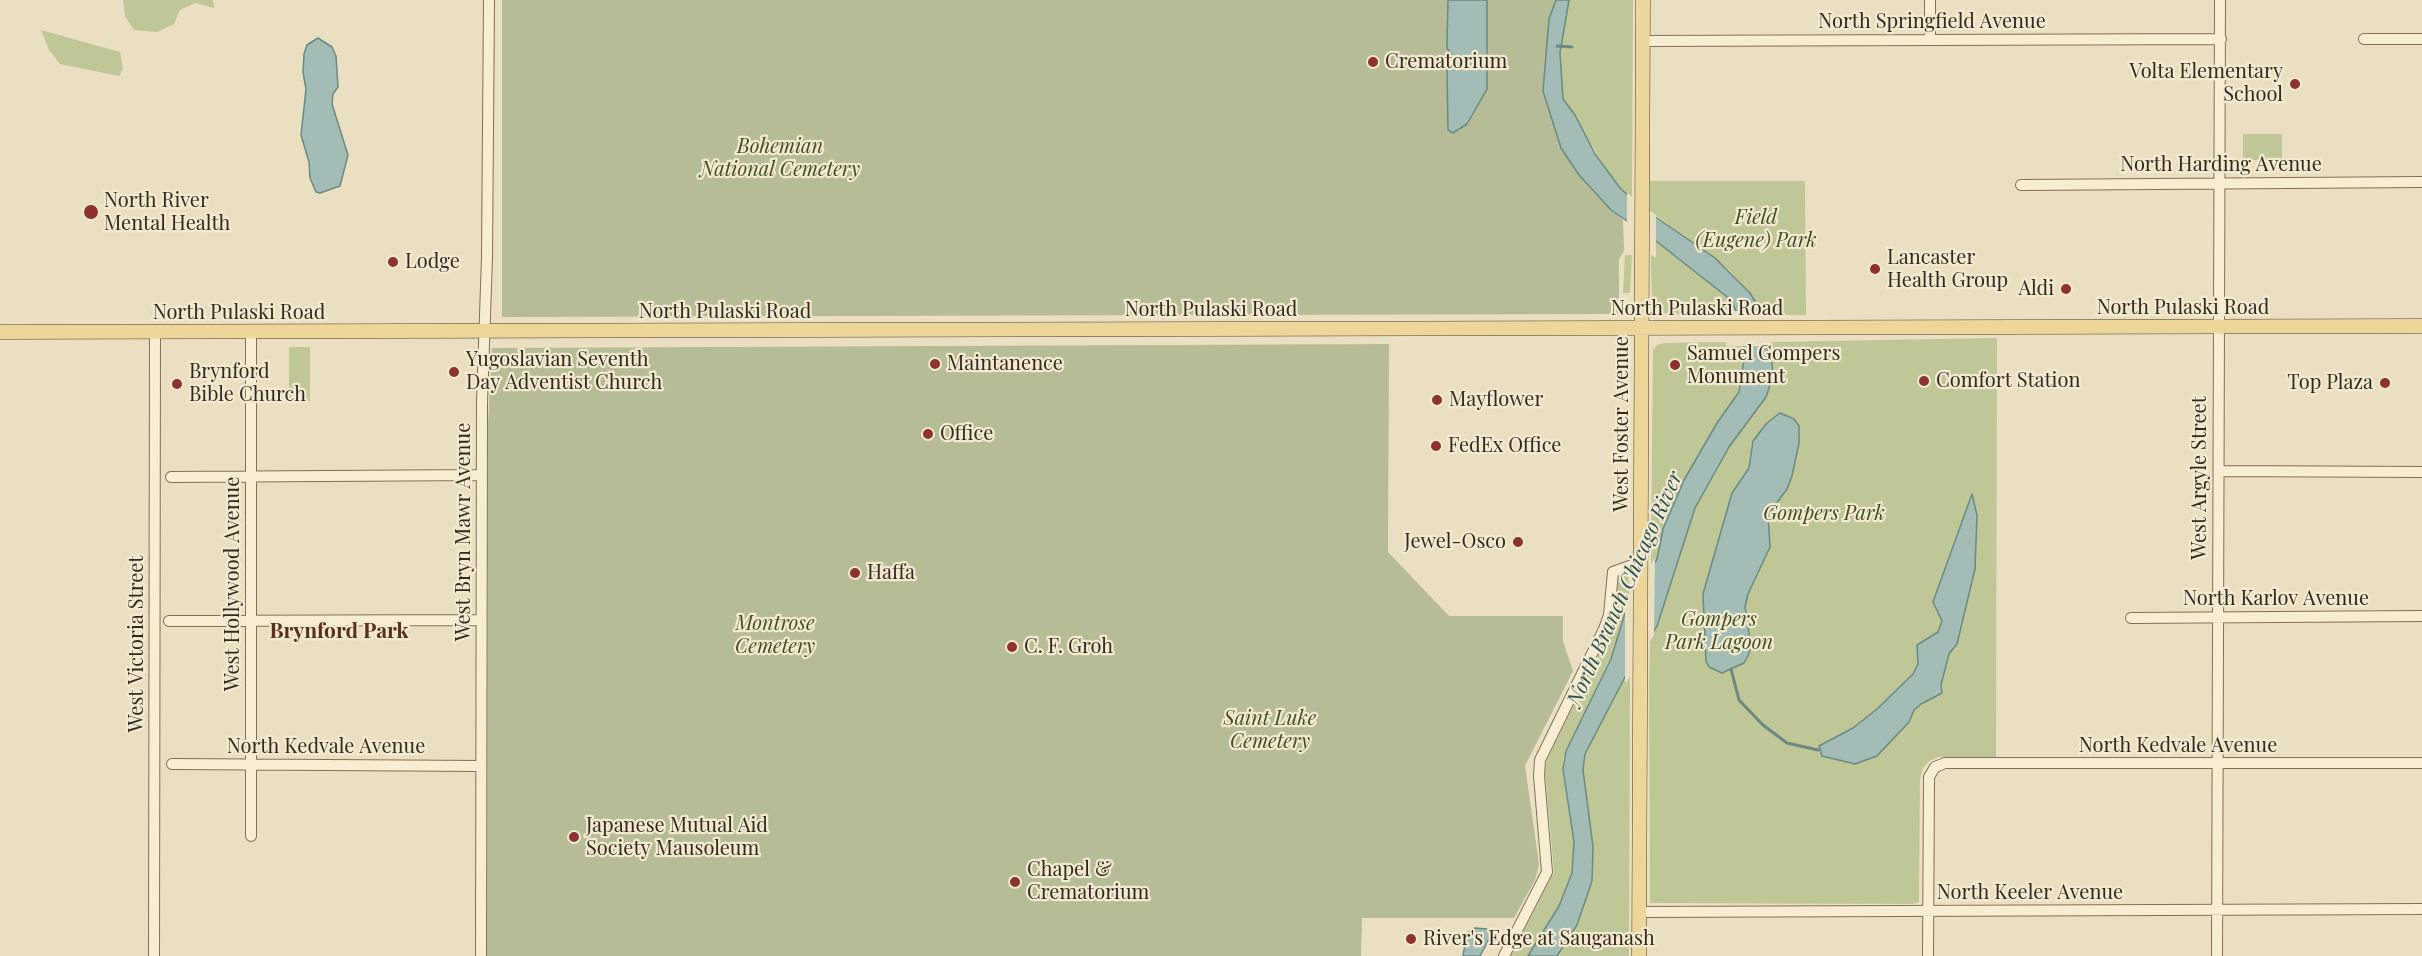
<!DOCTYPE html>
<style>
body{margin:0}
canvas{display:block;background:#eae0c1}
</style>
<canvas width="2422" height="956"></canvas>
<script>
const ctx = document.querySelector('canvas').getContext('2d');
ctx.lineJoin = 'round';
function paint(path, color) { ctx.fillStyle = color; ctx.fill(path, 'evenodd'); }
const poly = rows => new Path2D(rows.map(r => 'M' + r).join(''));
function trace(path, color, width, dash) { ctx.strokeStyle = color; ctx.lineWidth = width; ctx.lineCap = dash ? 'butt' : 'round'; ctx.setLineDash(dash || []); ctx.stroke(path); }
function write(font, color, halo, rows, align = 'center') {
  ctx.font = font + ' "Playfair Display",serif'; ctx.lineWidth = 4.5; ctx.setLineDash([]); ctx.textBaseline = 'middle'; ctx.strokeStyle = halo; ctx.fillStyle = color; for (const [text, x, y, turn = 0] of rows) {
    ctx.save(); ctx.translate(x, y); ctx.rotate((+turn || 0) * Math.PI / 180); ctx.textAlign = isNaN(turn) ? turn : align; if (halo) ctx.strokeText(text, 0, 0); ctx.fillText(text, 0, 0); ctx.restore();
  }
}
const green = poly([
 [123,0,213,0,214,8,195,3,180,10,174,24,157,32,134,30,125,16],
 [1569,0,1633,0,1632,197,1620,188,1608,172,1563,99,1560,53],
 [41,30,120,52,123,69,119,76,60,64,49,50],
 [2243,134,2282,134,2282,160,2243,160],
 [1650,181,1805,181,1806,315,1770,315,1770,311,1761,311,1750,293,1728,269,1650,211],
 [1656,241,1720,290,1731,300,1736,311,1726,311,1726,315,1660,314,1652,302,1651,266,1651,255,1656,258],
 [1625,255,1632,255,1630,293,1623,293],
 [1997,338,1996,757,1938,757,1928,762,1923,768,1920,779,1919,902,1913,904,1650,903,1649,690,1650,641,1654,634,1655,560,1651,564,1653,350,1657,345,1665,343,1726,342,1726,346,1770,346,1771,342],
 [289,347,310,347,310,401,289,401],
 [1624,572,1629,577,1629,602,1616,646,1563,759,1574,842,1572,873,1559,906,1528,956,1511,956,1554,872,1545,772,1547,760,1609,633,1616,611,1617,579],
 [1630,676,1629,956,1557,956,1577,925,1592,881,1593,847,1583,770,1585,754,1625,677,1626,683]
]);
const cemetery = poly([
 [502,0,1556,0,1543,91,1561,148,1593,192,1623,220,1624,251,1619,259,1619,314,1233,315,1223,312,1205,315,502,317],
 [1389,344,1388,552,1449,616,1563,616,1563,641,1573,671,1525,766,1539,864,1535,880,1514,918,1362,918,1361,956,487,956,488,426,492,348]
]);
const water = poly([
 [1448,0,1487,0,1487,89,1467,124,1453,133,1448,130,1447,67,1452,55,1447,48,1448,0],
 [1556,0,1569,0,1560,53,1563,99,1575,115,1595,154,1620,188,1641,207,1715,258,1750,293,1761,311,1762,334,1772,364,1773,376,1766,397,1729,447,1695,508,1657,626,1625,677,1585,754,1583,770,1593,847,1592,881,1577,925,1557,956,1528,956,1559,906,1572,873,1574,842,1563,769,1566,751,1611,659,1625,613,1657,559,1663,529,1684,480,1717,423,1739,392,1745,353,1736,311,1731,300,1656,241,1611,210,1579,175,1561,148,1543,91,1549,19,1556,0],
 [318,38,332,47,336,56,338,87,333,94,332,104,348,155,340,186,320,193,316,192,310,178,309,162,301,135,306,89,303,72,304,54,307,45,318,38],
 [1780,413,1794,419,1799,426,1799,443,1792,476,1787,489,1768,515,1770,547,1748,594,1745,607,1751,646,1748,656,1744,663,1722,673,1709,667,1706,661,1703,594,1732,493,1749,468,1753,441,1767,423,1780,413],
 [1972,494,1977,515,1975,569,1957,644,1949,654,1941,685,1942,693,1921,704,1914,710,1909,722,1877,756,1855,764,1822,756,1819,746,1853,728,1877,709,1913,674,1918,664,1917,645,1938,632,1942,621,1933,602,1972,494],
 [1475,928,1488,929,1491,932,1488,941,1480,956,1463,956,1467,933,1475,928]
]);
const pier = poly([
 [1627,193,1656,215,1656,245,1627,226],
 [1733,311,1764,311,1765,334,1769,346,1741,346],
 [1655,558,1654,635,1625,683,1625,608]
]);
const stream = poly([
 [1557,46,1572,47],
 [1731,669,1739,700,1763,725,1787,743,1818,750]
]);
const minor = poly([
 [2364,39,2422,39],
 [1930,40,1930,0],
 [1643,41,2221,39],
 [2021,185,2422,182],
 [251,333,251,836],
 [2219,471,2422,472],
 [171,477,482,475],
 [2131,618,2422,616],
 [169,621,481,620],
 [172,764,481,766],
 [1639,912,2422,909],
 [154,956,155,333],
 [481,956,482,403,487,257,489,0],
 [1504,956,1547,872,1539,776,1540,760,1604,629,1609,615,1613,572,1641,562],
 [1928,956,1929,777,1935,767,1945,763,2422,763],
 [2217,956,2220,0]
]);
const major = poly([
 [0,332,2422,326],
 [1639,956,1643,0]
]);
const markers = [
 [1373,62,6,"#8d322e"],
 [2295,84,6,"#8d322e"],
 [91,212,8,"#8d322e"],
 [393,262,6,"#8d322e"],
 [1875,269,6,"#8d322e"],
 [2066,289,6,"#8d322e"],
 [935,364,6,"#8d322e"],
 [1675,365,6,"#8d322e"],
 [454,372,6,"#8d322e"],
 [1924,381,6,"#8d322e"],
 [2385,383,6,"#8d322e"],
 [177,384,6,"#8d322e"],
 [1437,400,6,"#8d322e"],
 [928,434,6,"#8d322e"],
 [1436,446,6,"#8d322e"],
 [1518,542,6,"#8d322e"],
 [855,573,6,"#8d322e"],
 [1012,647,6,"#8d322e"],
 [574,837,6,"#8d322e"],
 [1015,882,6,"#8d322e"],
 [1411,939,6,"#8d322e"]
];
const streetNames = [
 ["North Springfield Avenue",1932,22],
 ["North Harding Avenue",2221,165],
 ["North Pulaski Road",2183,308],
 ["North Pulaski Road",1697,309],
 ["North Pulaski Road",1211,310],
 ["North Pulaski Road",725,312],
 ["North Pulaski Road",239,313],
 ["West Foster Avenue",1622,424,-90],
 ["West Argyle Street",2200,478,-90],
 ["West Bryn Mawr Avenue",464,532,-90],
 ["West Hollywood Avenue",233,584,-90],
 ["North Karlov Avenue",2276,599],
 ["West Victoria Street",137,644,-90],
 ["North Kedvale Avenue",2178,746],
 ["North Kedvale Avenue",326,747],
 ["North Keeler Avenue",2030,893]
];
const poiNames = [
 ["Crematorium",1385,62],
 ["Volta Elementary",2283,72,"right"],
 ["School",2283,95,"right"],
 ["North River",104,201],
 ["Mental Health",104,224],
 ["Lancaster",1887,258],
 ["Health Group",1887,281],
 ["Lodge",405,262],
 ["Aldi",2054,289,"right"],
 ["Samuel Gompers",1687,354],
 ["Monument",1687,377],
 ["Yugoslavian Seventh",466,360],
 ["Day Adventist Church",466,383],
 ["Maintanence",947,364],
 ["Brynford",189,372],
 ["Bible Church",189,395],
 ["Comfort Station",1936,381],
 ["Top Plaza",2373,383,"right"],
 ["Mayflower",1449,400],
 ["Office",940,434],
 ["FedEx Office",1448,446],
 ["Jewel-Osco",1506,542,"right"],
 ["Haffa",867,573],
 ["C. F. Groh",1024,647],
 ["Japanese Mutual Aid",586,826],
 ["Society Mausoleum",586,849],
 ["Chapel &",1027,870],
 ["Crematorium",1027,893],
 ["River's Edge at Sauganash",1423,939]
];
const parkNames = [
 ["Bohemian",780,147],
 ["National Cemetery",780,170],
 ["Field",1756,218],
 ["(Eugene) Park",1756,241],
 ["Gompers Park",1824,514],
 ["Gompers",1719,620],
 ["Park Lagoon",1719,643],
 ["Montrose",775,624],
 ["Cemetery",775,647],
 ["Saint Luke",1270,719],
 ["Cemetery",1270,742]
];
const waterNames = [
 ["North Branch Chicago River",1625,589,-66]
];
const neighbourhoodNames = [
 ["Brynford Park",339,631]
];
paint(green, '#bfc796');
paint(cemetery, '#b6bc95');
paint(water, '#a3bdb6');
trace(water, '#6b8a84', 1.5);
paint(pier, '#eae0c1');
trace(stream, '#6b8a84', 3);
trace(minor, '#82715a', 12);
trace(major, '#503f2e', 15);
trace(minor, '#f6edd3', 10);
trace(major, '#ecd69a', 14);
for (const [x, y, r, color] of markers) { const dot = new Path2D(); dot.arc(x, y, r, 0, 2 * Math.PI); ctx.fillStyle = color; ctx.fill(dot); trace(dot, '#f2ead0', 2); }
write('20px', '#33291d', '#f2ead0', streetNames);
write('20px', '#33291d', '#f2ead0', poiNames, 'left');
write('italic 20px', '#424e25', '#f2ead0', parkNames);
write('italic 21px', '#2d5251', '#f2ead0', waterNames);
write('bold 21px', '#5c2f20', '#f2ead0', neighbourhoodNames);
</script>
